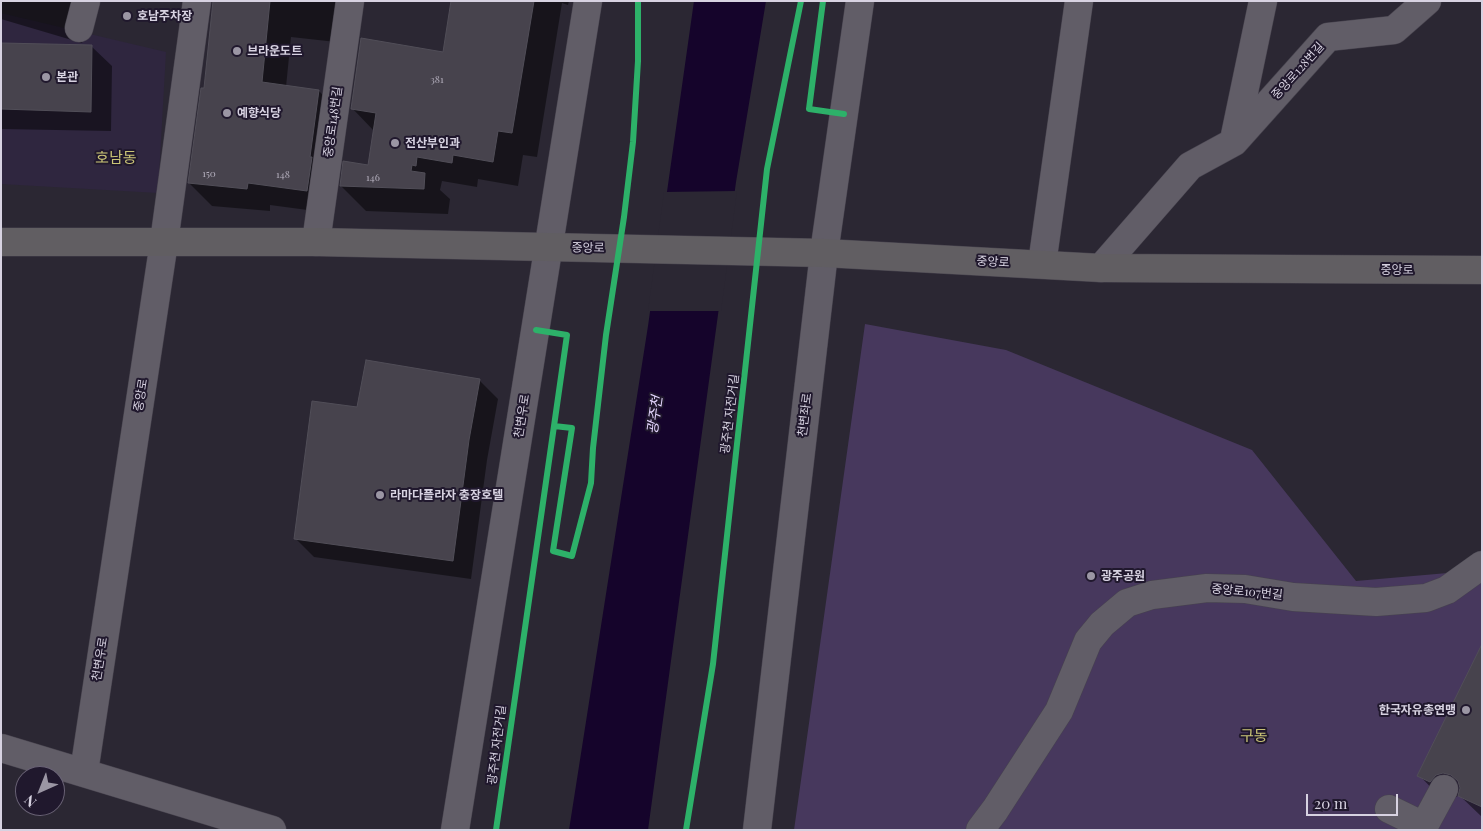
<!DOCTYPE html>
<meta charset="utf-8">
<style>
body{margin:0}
#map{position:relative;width:1483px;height:831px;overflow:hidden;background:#2b2733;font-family:"Playfair Display",serif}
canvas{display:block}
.frame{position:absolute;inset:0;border:2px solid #d7d2e1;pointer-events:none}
.north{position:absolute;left:15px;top:766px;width:50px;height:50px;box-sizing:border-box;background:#20182d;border:1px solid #696275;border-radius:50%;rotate:224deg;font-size:14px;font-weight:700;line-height:20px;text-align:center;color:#d7d2e1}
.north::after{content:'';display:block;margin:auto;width:18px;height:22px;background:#9b96a4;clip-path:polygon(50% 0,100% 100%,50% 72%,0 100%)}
.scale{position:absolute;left:1306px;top:794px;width:92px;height:22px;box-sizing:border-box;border:2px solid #d7d2e1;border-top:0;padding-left:6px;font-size:15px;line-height:18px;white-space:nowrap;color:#d7d2e1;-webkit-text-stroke:4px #20182d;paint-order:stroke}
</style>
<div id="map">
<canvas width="1483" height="831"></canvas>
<div class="frame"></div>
<div class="north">N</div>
<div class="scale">20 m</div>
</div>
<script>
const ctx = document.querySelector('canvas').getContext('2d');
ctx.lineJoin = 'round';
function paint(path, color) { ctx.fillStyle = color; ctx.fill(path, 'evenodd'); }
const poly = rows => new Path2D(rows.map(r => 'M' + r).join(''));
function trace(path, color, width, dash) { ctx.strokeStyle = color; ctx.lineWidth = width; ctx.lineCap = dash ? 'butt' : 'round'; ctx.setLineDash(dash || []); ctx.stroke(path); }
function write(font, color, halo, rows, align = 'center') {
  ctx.font = font + ' "Playfair Display","Noto Sans KR",serif'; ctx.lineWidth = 4; ctx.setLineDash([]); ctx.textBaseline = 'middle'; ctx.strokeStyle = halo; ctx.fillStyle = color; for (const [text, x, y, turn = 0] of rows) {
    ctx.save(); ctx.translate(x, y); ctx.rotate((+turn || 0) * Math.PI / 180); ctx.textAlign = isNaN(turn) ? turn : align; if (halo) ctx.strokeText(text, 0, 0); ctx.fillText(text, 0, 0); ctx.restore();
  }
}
const built = poly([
 [1,13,166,52,158,193,1,184]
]);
const green = poly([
 [865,324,1006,350,1252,450,1356,581,1482,570,1482,830,794,830]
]);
const water = poly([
 [694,1,766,1,736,182,648,830,569,830,648,326]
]);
const pier = poly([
 [737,191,721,311,648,311,664,192]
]);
const shadow = poly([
 [1,1,90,1,91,11,82,43,1,19],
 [215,1,359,1,354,44,291,37,286,87,319,91,341,114,330,213,270,205,270,211,212,206,189,183,206,90],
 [452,1,569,1,568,5,562,3,537,157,523,155,518,186,478,179,477,187,442,181,440,190,450,199,448,214,366,211,341,186,369,166,374,131,352,108,444,53],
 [1,44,91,46,112,66,111,131,1,129],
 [479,380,498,399,487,460,471,579,314,557,295,538,358,409],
 [1482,647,1482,817,1459,795,1451,801,1439,796,1419,775]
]);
const building = poly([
 [213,1,270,1,262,82,319,90,310,157,312,157,307,191,248,183,247,189,188,183,201,88,204,88,213,1],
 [451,1,534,1,512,133,498,131,493,162,453,155,452,163,417,157,416,166,412,165,411,171,425,173,424,189,340,186,343,161,368,165,376,113,351,109,361,38,443,52,451,1],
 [1,43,92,45,91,112,1,109,1,43],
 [366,360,480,379,469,440,453,561,294,539,312,401,357,407,366,360],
 [1482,644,1482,807,1458,796,1460,788,1458,781,1451,775,1443,773,1436,775,1430,782,1417,776,1482,644]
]);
const minor = poly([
 [79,28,86,1],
 [1234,140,1263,1],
 [316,242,350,1],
 [1042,264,1079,1],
 [1101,268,1190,166,1234,142,1328,37,1394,30,1427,1],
 [1,748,272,830],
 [84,772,164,242,197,1],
 [1389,809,1424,826,1444,789],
 [455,830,588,1],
 [757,830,824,253,860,1],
 [980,830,995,810,1059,711,1088,641,1102,624,1127,603,1152,595,1207,588,1245,589,1293,597,1376,602,1426,598,1447,590,1482,565]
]);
const major = poly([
 [1,242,316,242,824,253,1101,268,1482,270]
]);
const cycleway = poly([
 [823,1,809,109,844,114],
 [536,330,567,335,554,426],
 [496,830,554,426,572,428,553,551,572,556,591,483,593,448,606,335,624,217,633,142,638,61,638,1],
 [686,830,713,664,767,169,801,1]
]);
const markers = [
 [127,16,5,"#9b96a4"],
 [237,51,5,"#9b96a4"],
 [46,77,5,"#9b96a4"],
 [227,113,5,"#9b96a4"],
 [395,143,5,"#9b96a4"],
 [380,495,5,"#9b96a4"],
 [1091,576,5,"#9b96a4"],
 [1466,710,5,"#9b96a4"]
];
const numberNames = [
 ["381",437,80],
 ["150",209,174],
 ["148",283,175],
 ["146",373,178]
];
const poiNames = [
 ["호남주차장",137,16],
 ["브라운도트",247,51],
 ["본관",56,77],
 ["예향식당",237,113],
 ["전산부인과",405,143],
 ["라마다플라자 충장호텔",390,495],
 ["광주공원",1101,576],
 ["한국자유총연맹",1456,710,"right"]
];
const streetNames = [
 ["중앙로128번길",1298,71,-48],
 ["중앙로148번길",333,122,-82],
 ["중앙로",588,248,1],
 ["중앙로",993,262,3],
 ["중앙로",1397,270],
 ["중앙로",141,395,-81],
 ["광주천 자전거길",730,414,-83],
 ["천변좌로",805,415,-83],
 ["천변우로",522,416,-81],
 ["중앙로107번길",1247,592,5],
 ["천변우로",100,659,-81],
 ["광주천 자전거길",497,745,-83]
];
const waterNames = [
 ["광주천",655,415,-82]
];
const quarterNames = [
 ["호남동",116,158],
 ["구동",1254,736]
];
paint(built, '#2f263f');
paint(green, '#47385d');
paint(water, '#15042b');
paint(pier, '#2b2733');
paint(shadow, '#0007');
paint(building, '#47434d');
trace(building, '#514e58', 1);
trace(minor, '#47434e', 29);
trace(major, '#47434e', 29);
trace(minor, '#615d67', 28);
trace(major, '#615e62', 28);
trace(cycleway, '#2db169', 6);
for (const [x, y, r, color] of markers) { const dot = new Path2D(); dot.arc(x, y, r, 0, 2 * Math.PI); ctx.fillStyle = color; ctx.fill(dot); trace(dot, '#20182d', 2); }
write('10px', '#b3aebc', null, numberNames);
write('bold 12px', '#d7d2e1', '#20182d', poiNames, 'left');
write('12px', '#d7d2e1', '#20182d', streetNames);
write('italic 14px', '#e3d5fd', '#20182d', waterNames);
write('15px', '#cac476', '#20182d', quarterNames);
</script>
